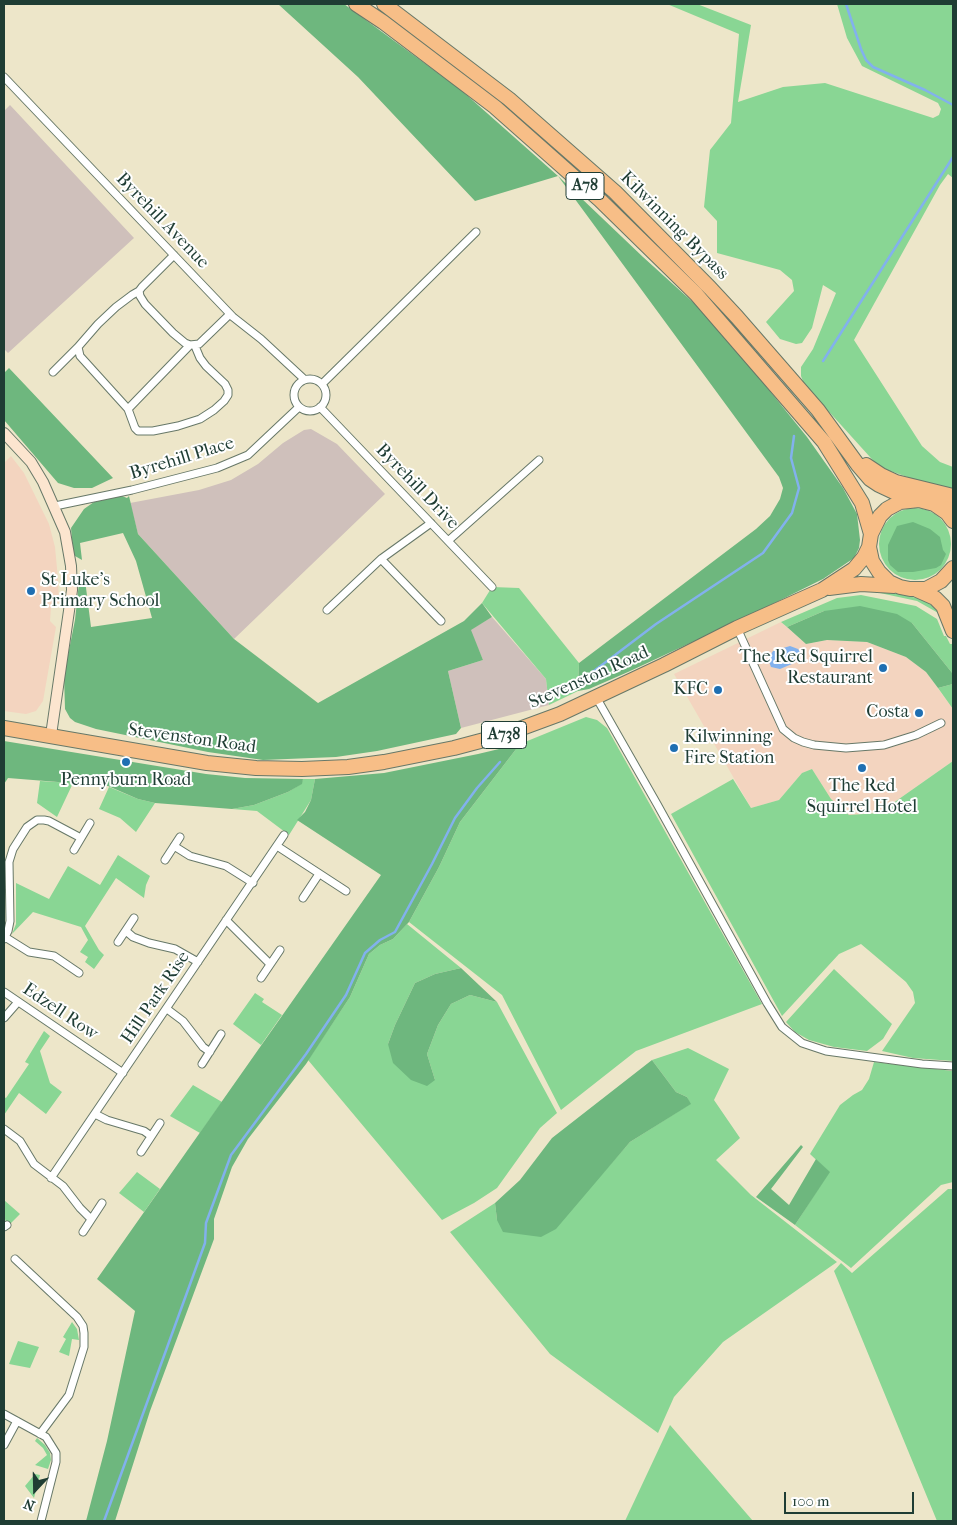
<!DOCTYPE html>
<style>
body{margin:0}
#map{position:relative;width:957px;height:1525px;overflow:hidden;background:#ede6c9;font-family:"IM FELL French Canon",serif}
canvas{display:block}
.frame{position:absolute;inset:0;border:5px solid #1f3d34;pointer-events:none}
.north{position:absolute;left:10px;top:1465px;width:50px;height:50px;-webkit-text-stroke:4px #fff;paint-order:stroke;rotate:201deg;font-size:14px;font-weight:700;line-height:20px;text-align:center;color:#1f3d34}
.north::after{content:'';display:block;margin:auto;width:18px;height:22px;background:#1f3d34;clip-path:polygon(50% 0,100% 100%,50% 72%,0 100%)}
.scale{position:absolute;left:784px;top:1492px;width:130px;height:22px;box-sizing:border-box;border:2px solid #1f3d34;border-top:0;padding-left:6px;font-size:15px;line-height:18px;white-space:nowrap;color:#1f3d34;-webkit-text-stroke:4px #fff;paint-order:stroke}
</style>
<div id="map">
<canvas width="957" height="1525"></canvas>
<div class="frame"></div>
<div class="north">N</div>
<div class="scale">100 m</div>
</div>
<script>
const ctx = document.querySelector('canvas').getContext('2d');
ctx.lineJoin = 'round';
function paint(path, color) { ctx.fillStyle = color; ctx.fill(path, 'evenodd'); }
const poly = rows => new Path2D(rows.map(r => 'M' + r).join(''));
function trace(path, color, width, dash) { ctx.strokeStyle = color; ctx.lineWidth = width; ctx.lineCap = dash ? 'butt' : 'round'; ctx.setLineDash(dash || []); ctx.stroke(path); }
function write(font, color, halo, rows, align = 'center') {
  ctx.font = font + ' "IM FELL French Canon",serif'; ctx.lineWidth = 4; ctx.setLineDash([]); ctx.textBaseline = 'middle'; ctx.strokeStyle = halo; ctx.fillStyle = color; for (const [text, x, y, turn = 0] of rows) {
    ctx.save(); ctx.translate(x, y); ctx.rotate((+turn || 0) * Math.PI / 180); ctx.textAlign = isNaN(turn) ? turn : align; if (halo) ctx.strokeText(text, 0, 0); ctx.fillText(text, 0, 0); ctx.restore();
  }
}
const built = poly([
 [11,456,24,473,49,524,55,547,58,579,59,603,56,603,51,607,50,621,56,627,43,701,36,711,26,714,4,711,4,463],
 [781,622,806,644,827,640,867,642,906,657,926,672,953,709,953,761,879,813,849,815,831,799,812,769,802,773,779,800,751,808,674,674]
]);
const industrial = poly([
 [10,105,134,238,8,353,4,349,4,111],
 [311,429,337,444,385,494,234,639,138,534,130,503,199,490,231,480,258,464,283,443,304,430],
 [492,617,546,679,549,705,461,728,448,671,483,660,470,630]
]);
const green = poly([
 [667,4,697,4,751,25,738,102,783,87,825,83,933,118,939,115,941,109,938,103,862,66,847,38,837,4,953,4,953,178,948,174,940,185,854,340,922,446,940,462,953,467,953,493,879,467,804,384,801,376,801,367,813,349,836,293,823,285,812,328,802,343,796,344,780,339,766,322,794,291,792,280,780,270,717,253,717,221,704,207,710,150,731,123,739,34],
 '879 544a36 36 0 1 1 72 0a36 36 0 1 1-72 0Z',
 [492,587,519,588,579,663,578,691,549,705,546,679,482,603],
 [866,590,884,591,917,598,929,603,940,614,917,601],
 [861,595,916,606,937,619,944,636,946,636,950,644,953,644,953,674,912,623,824,611,787,627,781,622,837,598],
 [953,684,953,709,938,688],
 [586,717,597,720,607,728,762,1004,636,1051,561,1110,502,995,409,922,439,867,460,822,520,744],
 [953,761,953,1061,913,1058,882,1051,915,1003,913,992,906,982,861,944,839,954,782,1016,671,814,733,779,751,808,779,800,802,773,812,769,831,799,849,815,879,813],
 [303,779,315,779,311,800,289,835,257,811,232,809,254,805,288,792,301,784],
 [40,781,73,783,57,817,37,803],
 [109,787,138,799,155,803,136,832,120,818,99,809],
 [118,855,150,876,146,885,144,898,116,878,85,926,99,950,104,955,94,969,85,962,88,957,80,952,88,940,81,927,33,912,12,934,16,924,16,883,49,899,68,866,100,885],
 [407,924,461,968,435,974,415,983,395,1025,388,1044,435,1080,427,1054,438,1025,451,1004,470,995,497,1002,557,1113,540,1128,497,1188,474,1203,442,1220,308,1060,350,997,369,954,380,945,393,939],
 [834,969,892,1024,883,1039,867,1051,834,1047,809,1040,795,1032,786,1022],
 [255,993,264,999,262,1002,282,1015,261,1045,233,1024],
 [44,1031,50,1036,40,1051,50,1083,62,1092,46,1114,19,1093,4,1115,4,1097,6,1098,29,1064,25,1062],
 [688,1048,729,1069,714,1100,740,1138,716,1160,751,1195,837,1262,723,1342,674,1397,658,1433,550,1354,450,1232,495,1203,497,1220,601,1175,630,1142,690,1104,687,1097,676,1092,652,1060],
 [874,1062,953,1071,953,1182,941,1185,851,1268,795,1225,829,1172,810,1154,840,1105,853,1095,862,1090,869,1079],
 [193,1085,222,1102,200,1133,170,1116],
 [137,1172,160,1189,144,1212,119,1193],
 [948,1189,953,1189,953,1521,937,1521,834,1271,841,1263,852,1273],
 [4,1200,20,1214,10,1224,6,1222,4,1216],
 [72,1322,77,1329,79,1340,72,1339,69,1356,59,1352,66,1339,63,1337],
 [18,1341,39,1347,30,1368,9,1364],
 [670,1425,753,1521,625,1521],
 [37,1438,45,1445,50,1453,51,1460,48,1469,35,1465,47,1455,43,1448,35,1441],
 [35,1474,40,1475,34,1498,25,1486]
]);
const forest = poly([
 [278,4,344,4,461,90,558,176,643,257,696,305,752,369,807,437,843,488,857,514,860,540,859,548,854,558,823,579,744,618,628,672,589,689,578,691,579,663,756,529,770,516,780,499,783,488,779,477,558,176,475,201,358,77],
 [9,368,113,478,92,488,74,488,58,483,4,420,4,373],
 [122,496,127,498,129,496,138,534,234,639,318,703,464,621,482,603,492,617,471,630,483,660,448,671,461,728,456,734,377,751,336,757,263,760,208,752,96,729,75,722,70,718,65,709,64,675,75,620,80,573,84,572,91,627,152,618,136,561,123,533,80,543,82,560,75,556,73,551,71,528,84,509,94,502],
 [913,522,930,529,940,537,943,550,946,554,941,565,936,568,913,572,898,572,890,565,888,560,888,545,897,526],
 [860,606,897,614,912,623,953,674,953,684,938,688,926,672,906,657,867,642,827,640,806,644,787,627,824,611],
 [4,741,206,774,245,778,303,779,302,784,288,792,254,805,232,809,155,803,138,799,108,786,8,778,4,784],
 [520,744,460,822,439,867,409,922,393,939,380,945,369,954,350,997,306,1064,248,1139,232,1167,214,1219,214,1239,150,1411,115,1521,86,1521,107,1441,135,1311,97,1279,381,875,297,820,305,812,311,800,315,779,384,773,478,754],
 [461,968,497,1002,470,995,451,1004,438,1025,427,1054,435,1080,427,1086,411,1080,393,1063,388,1044,395,1025,415,983,435,974],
 [652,1060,676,1092,687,1097,691,1104,630,1142,556,1229,541,1237,503,1232,497,1220,495,1203,520,1180,552,1138],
 [801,1145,803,1147,771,1189,789,1205,816,1159,830,1172,795,1225,756,1197]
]);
const water = poly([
 [790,646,798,649,801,653,799,661,780,669,771,667,768,659,773,651]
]);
const stream = poly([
 [846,4,861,49,866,60,873,67,925,90,953,105],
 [823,361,953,157],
 [590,674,656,624,763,553,792,513,799,488,791,458,794,436],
 [104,1521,205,1243,206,1223,231,1155,306,1054,346,995,365,953,380,940,395,932,432,864,455,818,477,788,500,762]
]);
const street = poly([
 [4,77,233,317,261,339,304,379],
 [174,255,142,287,139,291,140,296,145,304,173,333,185,343,190,345,199,344,230,314],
 [139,291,132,295,116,307,98,324,78,347,80,356,128,409,135,428,138,431,153,431,178,426,200,419,214,410,224,401,228,395,228,390,225,384,206,366,200,358,195,346],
 [53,372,78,347],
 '294 395a16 16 0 1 1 32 0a16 16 0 1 1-32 0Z',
 [322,384,476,232],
 [320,407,492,587],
 [128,409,190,345],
 [55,506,132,490,217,468,248,455,299,407],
 [448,541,539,460],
 [381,559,441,621],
 [327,610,381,559,431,523],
 [737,628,783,729,794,738,803,742,814,745,846,748,884,745,916,735,941,723],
 [596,697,657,804,767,1003,782,1027,802,1043,826,1051,922,1064,953,1066],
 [174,846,190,856,226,866,253,883],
 [277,846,346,891],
 [74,850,90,823],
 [165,860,180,837],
 [303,898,319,874],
 [226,920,270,964],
 [126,931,133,937,149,943,175,949,198,962],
 [5,937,29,952,54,956,79,973],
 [4,939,8,931,10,921,9,862,13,849,27,827,37,820,44,820,49,821,81,838],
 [118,942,134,918],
 [261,978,280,950],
 [4,992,123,1073],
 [167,1009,183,1021,203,1047,210,1052],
 [4,1018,18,1002],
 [202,1064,221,1034],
 [95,1114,107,1120,144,1131,151,1136],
 [4,1129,20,1141,34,1164,63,1186,80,1208,91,1219],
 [141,1152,160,1123],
 [51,1178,284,835],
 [4,1227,7,1225],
 [83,1232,102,1203],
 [15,1259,77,1317,83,1326,84,1333,84,1347,69,1395,40,1434],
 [4,1414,46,1437,56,1453,56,1462,41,1521],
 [4,1445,17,1421]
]);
const secondary = poly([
 [4,433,31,462,43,482,65,532,71,566,72,590,51,735]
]);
const primary = poly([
 [928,501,953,503]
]);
const highway = poly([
 [356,4,383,22,495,107,600,200,696,294,824,442,862,503,871,534],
 [384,4,509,99,615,192,710,288,737,317,818,410,858,465,870,479,879,485,911,500],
 [866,465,881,475,896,482,953,496],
 [953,521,947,513,934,504,919,500,900,502,887,509,880,516,871,534,869,547,872,561,879,572,889,582,900,587,910,589,926,589,941,581,953,568],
 [829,588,861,584,894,586],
 [917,590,935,598,943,606,953,631],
 [4,728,207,763,256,768,302,769,348,767,384,762,454,748,503,735,560,714,664,665,737,628,822,590,854,569,864,557,869,547]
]);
const markers = [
 [31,591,5,"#1f6fb2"],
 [883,668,5,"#1f6fb2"],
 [718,690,5,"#1f6fb2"],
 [919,713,5,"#1f6fb2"],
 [674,748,5,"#1f6fb2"],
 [126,762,5,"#1f6fb2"],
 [862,768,5,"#1f6fb2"]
];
const shields = [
 [585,186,38],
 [504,735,45]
];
const shieldNames = [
 ["A78",585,186],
 ["A738",504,735]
];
const streetNames = [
 ["Byrehill Avenue",162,221,46],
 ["Kilwinning Bypass",674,226,45],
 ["Byrehill Place",182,459,-17],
 ["Byrehill Drive",417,487,46],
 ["Stevenston Road",589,678,-24],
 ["Stevenston Road",192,739,8],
 ["Hill Park Rise",156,998,-56],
 ["Edzell Row",60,1012,34]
];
const poiNames = [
 ["St Luke's",41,581,"left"],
 ["Primary School",41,602,"left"],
 ["The Red Squirrel",873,658],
 ["Restaurant",873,679],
 ["KFC",708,690],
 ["Costa",909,713],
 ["Kilwinning",684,738,"left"],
 ["Fire Station",684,759,"left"],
 ["Pennyburn Road",126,781,"center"],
 ["The Red",862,787,"center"],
 ["Squirrel Hotel",862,808,"center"]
];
paint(built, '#f3d4bf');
paint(industrial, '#cfc0bb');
paint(green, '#89d694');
paint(forest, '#6eb77e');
paint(water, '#82b1ed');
trace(stream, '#82b1ed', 2.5);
trace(street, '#677868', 9);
trace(secondary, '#677868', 12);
trace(primary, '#677868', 14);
trace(highway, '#677868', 16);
trace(street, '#fff', 7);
trace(secondary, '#fce5cf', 10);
trace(primary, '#f7be87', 11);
trace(highway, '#f7be87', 14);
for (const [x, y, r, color] of markers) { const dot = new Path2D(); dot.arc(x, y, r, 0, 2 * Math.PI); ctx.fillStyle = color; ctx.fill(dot); trace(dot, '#fff', 2); }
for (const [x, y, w] of shields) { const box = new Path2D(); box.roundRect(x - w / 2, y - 13.5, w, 27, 4); ctx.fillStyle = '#fff'; ctx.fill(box); trace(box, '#1f3d34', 1); }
write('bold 16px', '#1f3d34', null, shieldNames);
write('18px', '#1f3d34', '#fff', streetNames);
write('18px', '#1f3d34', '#fff', poiNames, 'right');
</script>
